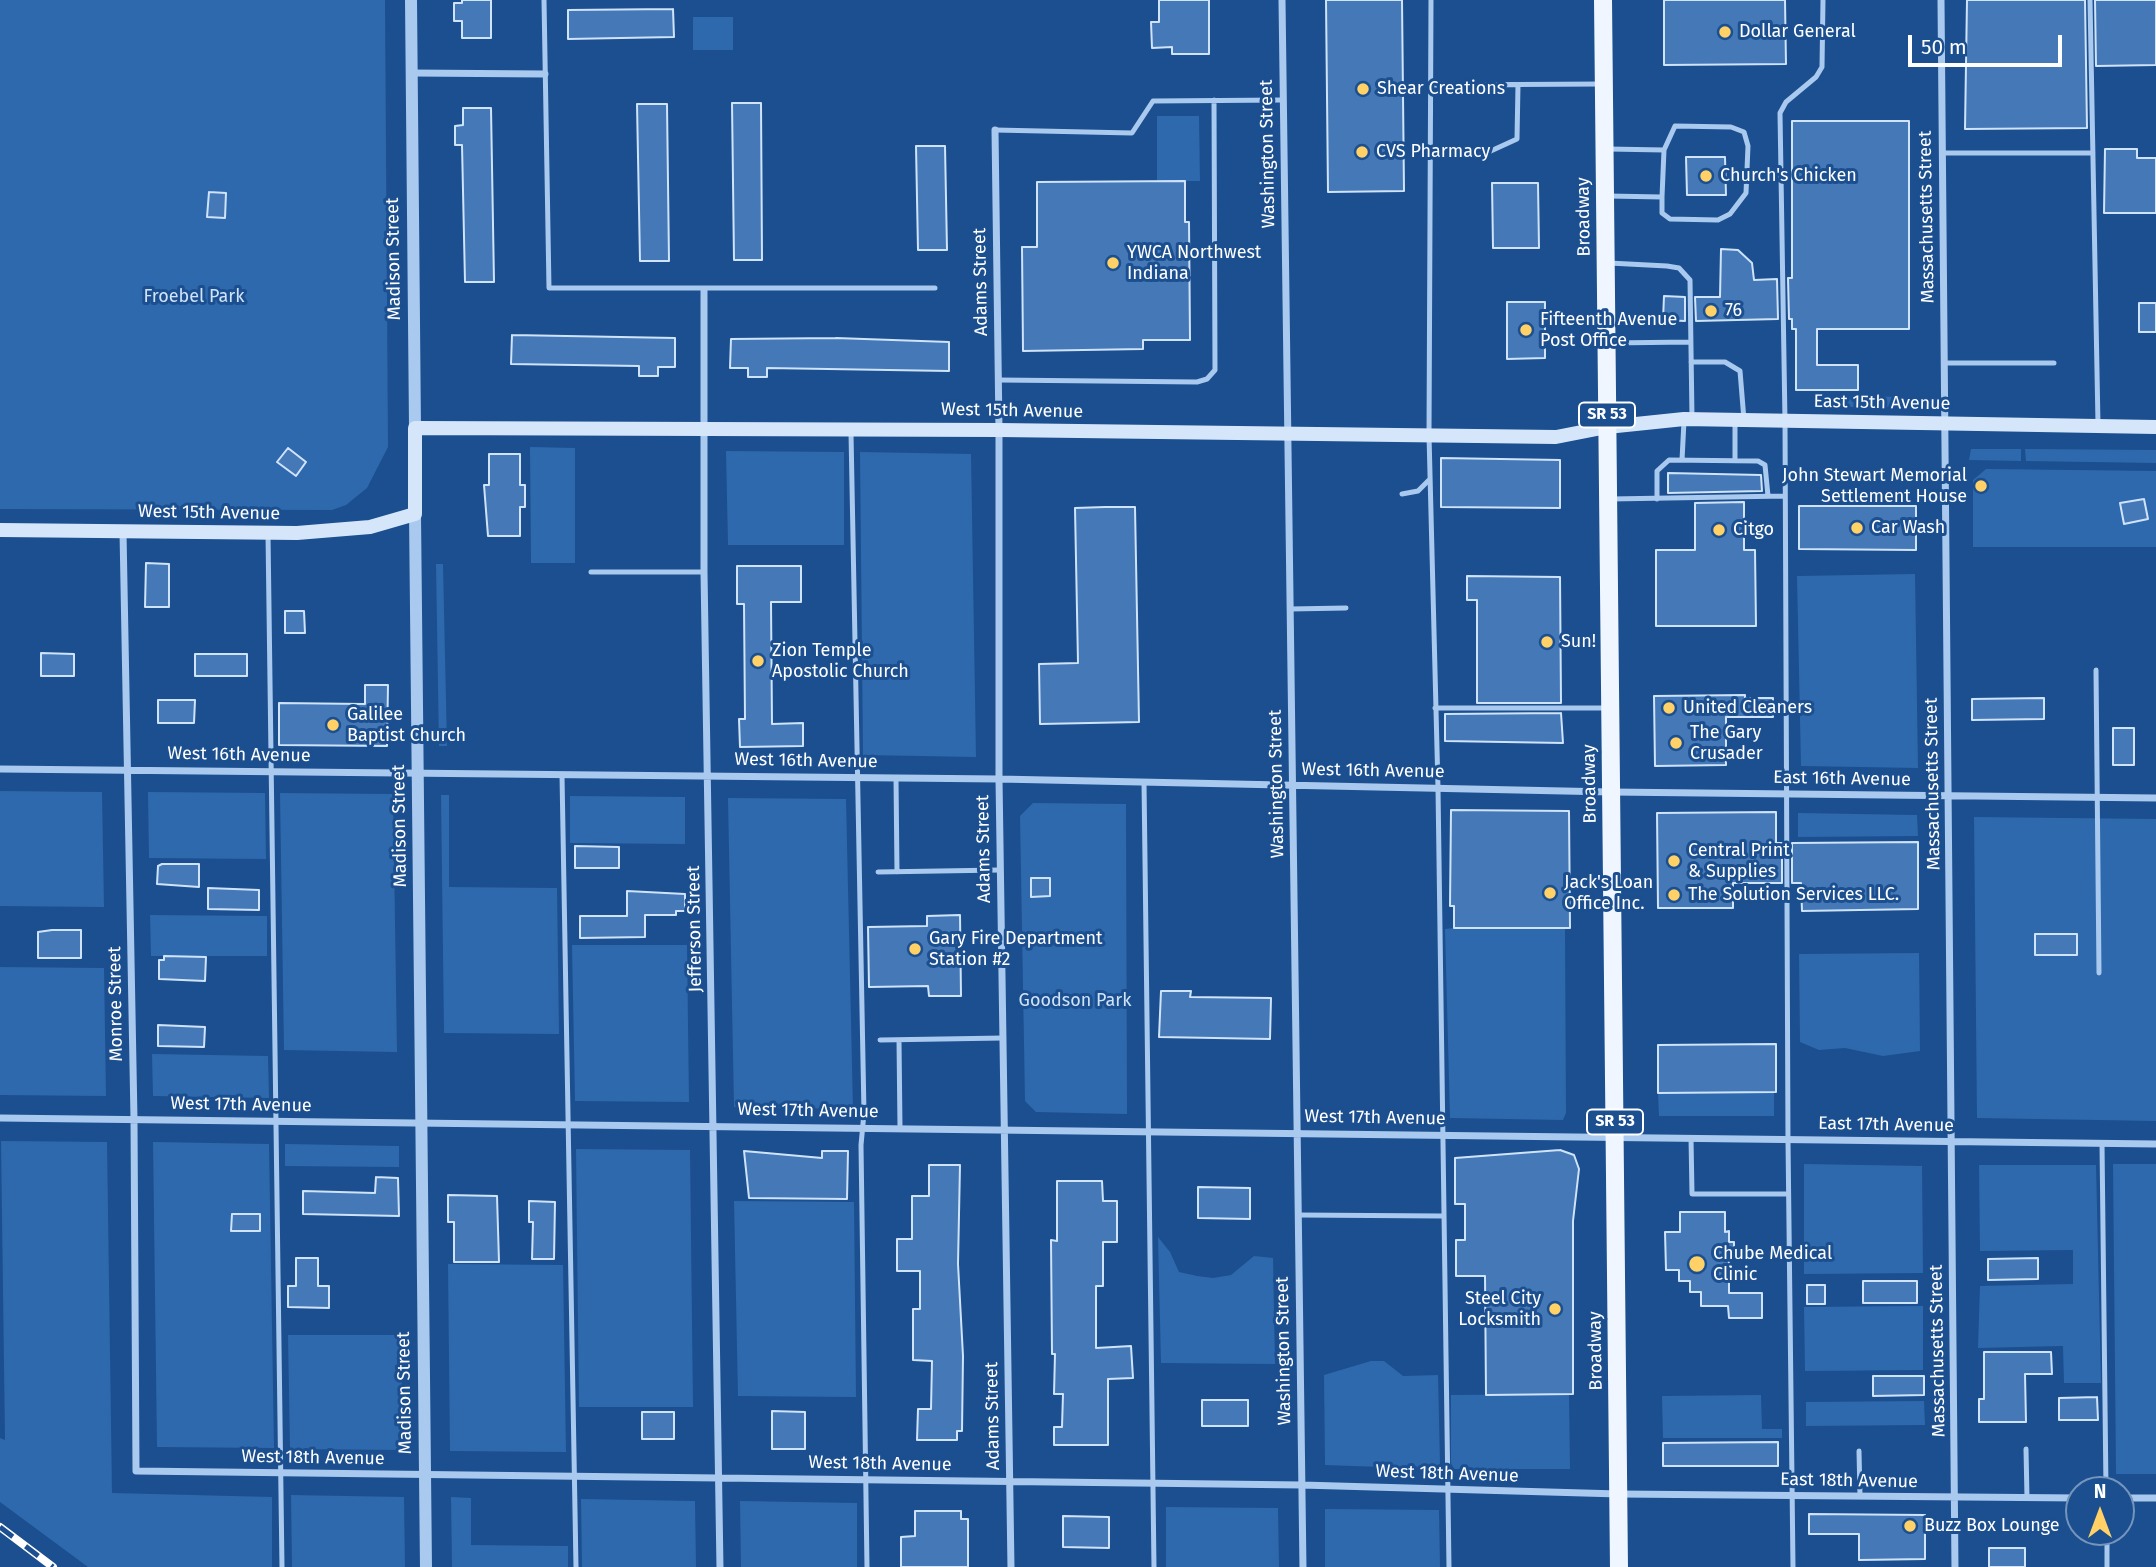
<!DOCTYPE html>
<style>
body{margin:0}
#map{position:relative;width:2156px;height:1567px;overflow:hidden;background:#1b4f8f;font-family:"Fira Sans",sans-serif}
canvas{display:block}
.north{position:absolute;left:2065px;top:1476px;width:70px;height:70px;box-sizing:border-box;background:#1b4f8f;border:2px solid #7695bc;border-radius:50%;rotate:0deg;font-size:19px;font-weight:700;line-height:28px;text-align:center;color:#fff}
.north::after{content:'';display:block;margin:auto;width:24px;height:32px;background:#ffd166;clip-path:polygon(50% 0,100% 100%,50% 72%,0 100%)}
.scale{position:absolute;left:1908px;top:35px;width:154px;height:32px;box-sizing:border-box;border:4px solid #fff;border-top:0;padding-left:9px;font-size:21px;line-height:24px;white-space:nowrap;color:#fff;-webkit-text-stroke:5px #1b4f8f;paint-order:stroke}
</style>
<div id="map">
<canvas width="2156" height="1567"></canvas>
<div class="north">N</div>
<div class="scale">50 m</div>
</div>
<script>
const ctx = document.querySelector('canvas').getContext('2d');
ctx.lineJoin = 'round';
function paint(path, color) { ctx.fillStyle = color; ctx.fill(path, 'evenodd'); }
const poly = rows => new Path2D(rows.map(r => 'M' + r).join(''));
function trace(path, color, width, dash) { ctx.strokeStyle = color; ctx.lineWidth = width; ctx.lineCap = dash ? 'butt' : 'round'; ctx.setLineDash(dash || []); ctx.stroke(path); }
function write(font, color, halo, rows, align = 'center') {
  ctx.font = font + ' "Fira Sans",sans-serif'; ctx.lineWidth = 6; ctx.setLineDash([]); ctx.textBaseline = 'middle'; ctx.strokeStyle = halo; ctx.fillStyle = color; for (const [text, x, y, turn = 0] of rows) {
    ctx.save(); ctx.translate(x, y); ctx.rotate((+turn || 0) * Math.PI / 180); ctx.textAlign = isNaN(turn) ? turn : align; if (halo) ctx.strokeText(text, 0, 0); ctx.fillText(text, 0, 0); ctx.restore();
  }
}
const green = poly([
 [0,0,385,0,388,447,367,488,346,505,332,510,0,509],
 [693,17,733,17,733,50,693,50],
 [1157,116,1199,116,1200,181,1157,181],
 [1835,396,1913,397,1905,407,1834,407],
 [530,447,575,448,575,563,531,563],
 [1971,449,2021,449,2021,461,1969,460],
 [2025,449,2156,450,2156,463,2026,461],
 [726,451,844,452,844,545,728,545],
 [860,452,971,454,976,757,863,755],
 [1986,469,2156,471,2156,547,1973,547,1973,480],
 [436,564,443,564,447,746,439,746],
 [1915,574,1918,768,1801,766,1797,576],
 [0,791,102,792,104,907,0,906],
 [148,792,265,793,266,859,149,858],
 [280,793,393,794,397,1052,284,1050],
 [441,795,449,795,449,887,557,888,559,1034,444,1033],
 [570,796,685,797,685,844,570,843],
 [728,798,846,799,853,1109,734,1107],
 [1033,803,1126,804,1127,1114,1036,1112,1025,1101,1020,816],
 [1798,813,1917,815,1918,836,1798,837],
 [1974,817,2156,819,2156,1121,1977,1118],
 [150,915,267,916,267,956,151,956],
 [1454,928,1565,928,1566,1113,1563,1120,1450,1118,1445,929],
 [572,945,687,945,689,1102,575,1101],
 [1919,953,1920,1051,1883,1056,1845,1048,1819,1050,1800,1042,1799,954],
 [0,967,104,968,106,1096,0,1095],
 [152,1054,268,1056,269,1098,153,1096],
 [1774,1092,1774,1116,1659,1116,1658,1093],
 [1,1141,107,1142,112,1493,272,1497,272,1567,88,1567,0,1502,0,1438,5,1440],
 [153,1142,269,1144,274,1448,157,1447],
 [285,1144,399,1146,399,1167,285,1166],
 [576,1149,690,1150,693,1407,579,1407],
 [1804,1164,1922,1166,1923,1273,1804,1274],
 [2113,1164,2156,1164,2156,1474,2116,1474],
 [1979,1165,2096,1165,2101,1383,2064,1383,2063,1346,1978,1348,1980,1286,2073,1284,2073,1250,1980,1251],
 [734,1201,854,1202,856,1397,738,1396],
 [1158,1237,1170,1252,1179,1272,1197,1276,1213,1278,1231,1275,1254,1256,1273,1258,1275,1364,1161,1363],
 [448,1264,563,1265,566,1452,450,1451],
 [1923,1306,1923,1370,1805,1371,1804,1307],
 [288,1335,401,1335,403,1450,290,1449],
 [1371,1361,1384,1361,1403,1376,1438,1375,1440,1464,1436,1469,1325,1465,1324,1375],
 [1569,1394,1570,1469,1454,1469,1451,1463,1451,1395],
 [1761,1395,1762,1429,1782,1429,1782,1438,1663,1438,1662,1396],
 [1924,1401,1925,1425,1806,1426,1806,1402],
 [291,1495,404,1497,405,1567,292,1567],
 [451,1497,471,1498,471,1545,568,1546,568,1567,452,1567],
 [581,1499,695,1501,696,1567,582,1567],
 [740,1501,857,1503,857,1567,741,1567],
 [1166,1507,1278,1508,1279,1567,1166,1567],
 [1325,1509,1439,1510,1440,1567,1325,1567]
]);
const building = poly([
 [462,0,491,0,491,38,462,38,462,21,454,21,454,3,462,3,462,0],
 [1159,0,1209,0,1209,54,1172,54,1172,47,1152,48,1151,22,1159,22,1159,0],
 [1326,0,1402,0,1404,191,1328,192,1326,0],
 [1664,0,1785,0,1786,64,1664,65,1664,0],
 [1967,0,2085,0,2087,128,1965,129,1967,0],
 [2095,0,2156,0,2156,65,2096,66,2095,0],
 [673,9,674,37,568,39,568,10,673,9],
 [732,103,761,103,762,260,734,260,732,103],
 [637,104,667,104,669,261,640,261,637,104],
 [463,108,491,108,494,282,465,282,462,145,455,145,455,126,463,125,463,108],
 [1792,121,1909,121,1909,329,1817,329,1817,365,1858,365,1858,390,1796,390,1796,329,1792,329,1792,319,1789,319,1788,278,1792,278,1792,121],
 [916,146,945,146,947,250,918,250,916,146],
 [2105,149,2137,149,2137,158,2156,158,2156,213,2104,213,2105,149],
 [1686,157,1725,157,1726,195,1687,195,1686,157],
 [1185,181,1185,222,1189,222,1190,340,1143,340,1143,349,1023,351,1022,247,1037,247,1037,182,1185,181],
 [1492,183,1538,183,1539,248,1493,248,1492,183],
 [209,192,226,193,225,218,207,217,209,192],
 [1721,249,1738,250,1752,263,1754,280,1777,279,1778,319,1696,321,1695,297,1720,297,1721,249],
 [1664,296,1685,297,1685,321,1663,320,1664,296],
 [1507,302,1545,302,1545,358,1507,359,1507,302],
 [2139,303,2156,303,2156,332,2139,332,2139,303],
 [512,335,675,338,675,367,658,367,658,376,639,376,639,366,511,364,512,335],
 [836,338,949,342,949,371,767,368,767,377,748,377,748,368,730,368,731,339,836,338],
 [288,448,306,462,296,476,277,462,288,448],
 [489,454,520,454,520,485,525,485,525,507,520,507,520,536,488,536,484,485,489,485,489,454],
 [1441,458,1560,460,1560,508,1441,507,1441,458],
 [1668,473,1761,475,1762,491,1668,493,1668,473],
 [2144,499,2148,519,2124,524,2120,503,2144,499],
 [1744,502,1744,550,1755,550,1756,626,1656,626,1656,550,1695,550,1695,503,1744,502],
 [1799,506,1916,506,1916,550,1799,549,1799,506],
 [1105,507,1135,507,1139,722,1040,724,1039,664,1078,663,1075,508,1105,507],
 [146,563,169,564,169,607,145,607,146,563],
 [737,566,801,566,801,602,771,602,772,724,803,723,803,746,740,747,739,719,745,719,744,604,737,604,737,566],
 [1467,576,1560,577,1561,703,1477,703,1477,600,1467,600,1467,576],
 [285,611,304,611,305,633,285,633,285,611],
 [41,653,74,654,74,676,41,676,41,653],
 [195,654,247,654,247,676,195,676,195,654],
 [365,685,388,685,387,746,279,745,279,703,365,704,365,685],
 [1745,695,1745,698,1773,698,1773,717,1726,717,1726,765,1655,766,1654,696,1745,695],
 [2044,698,2044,719,1972,720,1972,699,2044,698],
 [158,700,195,700,194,723,158,723,158,700],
 [1561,713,1563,743,1445,741,1445,714,1561,713],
 [2113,728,2134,728,2134,765,2113,765,2113,728],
 [1451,810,1569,811,1570,928,1454,928,1454,906,1450,906,1451,810],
 [1776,812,1776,843,1782,843,1782,883,1733,883,1733,908,1658,908,1657,813,1776,812],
 [1918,842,1918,909,1802,911,1801,883,1792,883,1792,843,1918,842],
 [575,846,619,847,619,868,575,868,575,846],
 [162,864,199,864,199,887,157,884,158,866,162,864],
 [1031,878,1050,878,1050,896,1031,897,1031,878],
 [208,888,259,890,259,910,208,909,208,888],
 [627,891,685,894,685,911,676,911,676,915,645,915,645,937,580,938,580,916,627,916,627,891],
 [960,915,961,996,929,996,928,986,869,987,868,927,927,926,927,916,960,915],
 [52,930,81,930,81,958,38,958,38,932,52,930],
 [2035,934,2077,934,2077,955,2035,955,2035,934],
 [164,956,206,957,205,981,159,979,159,960,164,960,164,956],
 [1161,991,1191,991,1190,997,1271,998,1270,1039,1159,1037,1161,991],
 [158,1025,205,1027,204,1047,158,1046,158,1025],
 [1776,1044,1776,1092,1658,1093,1658,1045,1776,1044],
 [1560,1150,1574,1155,1579,1169,1573,1221,1573,1394,1486,1395,1485,1276,1456,1276,1456,1240,1465,1240,1465,1204,1455,1204,1455,1158,1560,1150],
 [744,1151,822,1158,822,1151,848,1151,847,1199,749,1198,744,1151],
 [929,1165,960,1165,958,1264,963,1356,962,1431,957,1431,957,1440,917,1440,918,1409,931,1409,932,1361,913,1360,913,1309,920,1309,920,1271,897,1271,897,1239,912,1239,912,1196,929,1196,929,1165],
 [376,1177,398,1178,399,1216,303,1214,303,1191,375,1193,376,1177],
 [1057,1181,1102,1181,1103,1201,1117,1201,1117,1242,1103,1242,1103,1286,1096,1286,1096,1348,1131,1346,1133,1378,1108,1379,1108,1445,1054,1445,1054,1427,1062,1427,1063,1394,1054,1394,1055,1354,1052,1354,1051,1240,1057,1241,1057,1181],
 [1198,1187,1250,1188,1250,1219,1198,1218,1198,1187],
 [448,1195,497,1196,499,1262,454,1262,454,1222,448,1222,448,1195],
 [529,1201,555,1202,554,1259,532,1259,533,1222,529,1222,529,1201],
 [1680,1212,1725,1212,1725,1232,1729,1231,1729,1242,1734,1242,1734,1258,1729,1258,1729,1293,1762,1293,1762,1318,1729,1318,1728,1306,1701,1306,1701,1292,1690,1292,1690,1281,1679,1281,1679,1270,1666,1270,1665,1232,1680,1232,1680,1212],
 [232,1214,260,1214,260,1231,231,1231,232,1214],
 [296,1258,318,1258,318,1286,329,1286,329,1308,288,1307,288,1286,296,1286,296,1258],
 [2038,1258,2038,1279,1988,1280,1988,1259,2038,1258],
 [1863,1281,1917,1281,1917,1303,1863,1303,1863,1281],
 [1807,1285,1825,1285,1825,1304,1807,1304,1807,1285],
 [1984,1352,2051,1352,2052,1374,2025,1374,2026,1422,1979,1422,1979,1399,1984,1399,1984,1352],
 [1873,1376,1924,1376,1924,1395,1873,1396,1873,1376],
 [2097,1397,2098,1420,2059,1420,2059,1398,2097,1397],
 [1202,1400,1248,1400,1248,1426,1202,1426,1202,1400],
 [772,1411,805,1412,805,1449,772,1449,772,1411],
 [642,1412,674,1412,674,1439,642,1439,642,1412],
 [1778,1442,1778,1466,1663,1466,1663,1443,1778,1442],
 [915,1511,961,1511,961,1519,968,1519,968,1567,901,1567,901,1537,915,1536,915,1511],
 [1809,1514,1925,1515,1925,1559,1859,1560,1859,1534,1809,1534,1809,1514],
 [1063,1516,1109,1517,1109,1548,1063,1547,1063,1516],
 [1989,1548,2025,1548,2025,1567,1989,1567,1989,1548]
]);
const service = poly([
 [544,0,549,288,935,288],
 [1431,0,1429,435,1438,788,1449,1567],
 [2090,0,2098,424],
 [1431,85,1602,84],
 [995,130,1132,133,1153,101,1283,100],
 [1608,149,1664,150],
 [1942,153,2093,153],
 [1430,156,1482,155,1517,139,1518,85],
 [1608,196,1662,197,1662,213,1670,219,1718,220,1730,214,1746,193,1748,146,1744,132,1731,127,1675,126,1664,150,1662,197],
 [1609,263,1667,266,1679,268,1690,280,1692,418],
 [1610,343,1690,342],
 [1691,362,1725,362,1740,371,1744,420],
 [1944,363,2054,363],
 [999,380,1197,382,1207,379,1215,370,1214,100],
 [1735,422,1735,460],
 [851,433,864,1113,861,1145,867,1567],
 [1682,460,1684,421],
 [1402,494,1418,491,1430,479],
 [1611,499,1785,496],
 [1657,499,1657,471,1669,460,1758,461,1765,465,1768,496],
 [268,534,282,1567],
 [591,572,704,572],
 [1290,609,1346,608],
 [2096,670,2099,973],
 [1435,708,1607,708],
 [562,775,576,1567],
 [896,778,897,872],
 [1144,782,1154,1567],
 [878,872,1000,870],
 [880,1040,1003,1038],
 [899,1040,900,1128],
 [1691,1138,1692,1194,1788,1194],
 [2102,1143,2106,1490],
 [1298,1215,1442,1216],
 [2026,1449,2027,1498],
 [1859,1451,1860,1496],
 [2107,1532,2107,1567],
 [1793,1567,1788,1140,1785,421,1780,113,1786,102,1816,77,1822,67,1823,0]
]);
const minor = poly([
 [1282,0,1303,1567],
 [1941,0,1955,1567],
 [412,73,545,74],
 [995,130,999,430,999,779,1011,1567],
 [704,290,704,572,720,1567],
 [123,532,134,1119,136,1471,1302,1485,1619,1494,2079,1498],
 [0,769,999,779,1611,792,2156,798],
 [0,1118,2156,1144],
 [2121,1498,2156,1498]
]);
const tertiary = poly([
 [411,0,415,428],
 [415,514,426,1567]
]);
const secondary = poly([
 [0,530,297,533,370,527,415,514,415,428,999,430,1556,437,1607,427,1684,419,2156,427]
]);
const primary = poly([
 [1603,0,1619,1567]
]);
const rail = poly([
 [0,1527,53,1567]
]);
const markers = [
 [1725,32,7,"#ffd166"],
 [1363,89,7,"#ffd166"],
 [1362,152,7,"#ffd166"],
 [1706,176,7,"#ffd166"],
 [1113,263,7,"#ffd166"],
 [1711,311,7,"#ffd166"],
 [1526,330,7,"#ffd166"],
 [1981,486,7,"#ffd166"],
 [1857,528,7,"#ffd166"],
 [1719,530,7,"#ffd166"],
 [1547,642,7,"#ffd166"],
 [758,661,7,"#ffd166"],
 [1669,708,7,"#ffd166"],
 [333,725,7,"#ffd166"],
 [1676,743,7,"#ffd166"],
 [1674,861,7,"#ffd166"],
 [1550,893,7,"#ffd166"],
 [1674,895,7,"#ffd166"],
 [915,949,7,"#ffd166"],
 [1697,1264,9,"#ffd166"],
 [1555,1309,7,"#ffd166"],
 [1910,1526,7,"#ffd166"]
];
const shields = [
 [1607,415,56],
 [1615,1122,56]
];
const shieldNames = [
 ["SR 53",1607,415],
 ["SR 53",1615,1122]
];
const poiNames = [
 ["Dollar General",1739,32],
 ["Shear Creations",1377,89],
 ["CVS Pharmacy",1376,152],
 ["Church's Chicken",1720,176],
 ["YWCA Northwest",1127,253],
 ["Indiana",1127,274],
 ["76",1725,311],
 ["Fifteenth Avenue",1540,320],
 ["Post Office",1540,341],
 ["John Stewart Memorial",1967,476,"right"],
 ["Settlement House",1967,497,"right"],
 ["Car Wash",1871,528],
 ["Citgo",1733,530],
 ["Sun!",1561,642],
 ["Zion Temple",772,651],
 ["Apostolic Church",772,672],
 ["United Cleaners",1683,708],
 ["Galilee",347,715],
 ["Baptist Church",347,736],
 ["The Gary",1690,733],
 ["Crusader",1690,754],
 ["Central Print",1688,851],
 ["& Supplies",1688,872],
 ["Jack's Loan",1564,883],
 ["Office Inc.",1564,904],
 ["The Solution Services LLC.",1688,895],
 ["Gary Fire Department",929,939],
 ["Station #2",929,960],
 ["Chube Medical",1713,1254],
 ["Clinic",1713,1275],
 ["Steel City",1541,1299,"right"],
 ["Locksmith",1541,1320,"right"],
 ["Buzz Box Lounge",1924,1526]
];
const streetNames = [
 ["Washington Street",1268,154,-91],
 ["Broadway",1584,217,-91],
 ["Massachusetts Street",1927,217,-91],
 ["Madison Street",394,259,-91],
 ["Adams Street",981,282,-91],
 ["East 15th Avenue",1882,403,1],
 ["West 15th Avenue",1012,411,1],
 ["West 15th Avenue",209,513,1],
 ["West 16th Avenue",239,755,1],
 ["West 16th Avenue",806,761,1],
 ["West 16th Avenue",1373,771,1],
 ["East 16th Avenue",1842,779,1],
 ["Washington Street",1277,784,-91],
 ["Broadway",1590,784,-91],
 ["Massachusetts Street",1933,784,-91],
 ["Madison Street",400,826,-91],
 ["Adams Street",984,849,-91],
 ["Jefferson Street",695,929,-91],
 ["Monroe Street",116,1004,-91],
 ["West 17th Avenue",241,1105,1],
 ["West 17th Avenue",808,1111,1],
 ["West 17th Avenue",1375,1118,1],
 ["East 17th Avenue",1886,1125,1],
 ["Washington Street",1284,1351,-91],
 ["Broadway",1596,1351,-91],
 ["Massachusetts Street",1938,1351,-91],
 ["Madison Street",405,1393,-91],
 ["Adams Street",993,1416,-91],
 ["West 18th Avenue",313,1458,1],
 ["West 18th Avenue",880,1464,1],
 ["West 18th Avenue",1447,1474,2],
 ["East 18th Avenue",1849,1481,1]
];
const parkNames = [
 ["Froebel Park",194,297],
 ["Goodson Park",1075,1001]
];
paint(green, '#2e69ad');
paint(building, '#4478b7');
trace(building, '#cfe3fa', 2);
trace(service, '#a9c9ee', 5);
trace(minor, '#a9c9ee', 7);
trace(tertiary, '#a9c9ee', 12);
trace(secondary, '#d6e6fa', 14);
trace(primary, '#f0f6ff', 18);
trace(rail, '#fff', 8);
trace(rail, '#1b4f8f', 5, [16]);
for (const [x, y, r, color] of markers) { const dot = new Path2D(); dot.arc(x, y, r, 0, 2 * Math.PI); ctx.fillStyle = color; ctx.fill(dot); trace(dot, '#1b4f8f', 2.5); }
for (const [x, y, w] of shields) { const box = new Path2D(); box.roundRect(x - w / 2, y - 12.5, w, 25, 5); ctx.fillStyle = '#1b4f8f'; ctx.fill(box); trace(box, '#fff', 2); }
write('bold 16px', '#fff', null, shieldNames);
write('18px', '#fff', '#1b4f8f', poiNames, 'left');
write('18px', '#fff', '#1b4f8f', streetNames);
write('18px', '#cfe3fa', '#1b4f8f', parkNames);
</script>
